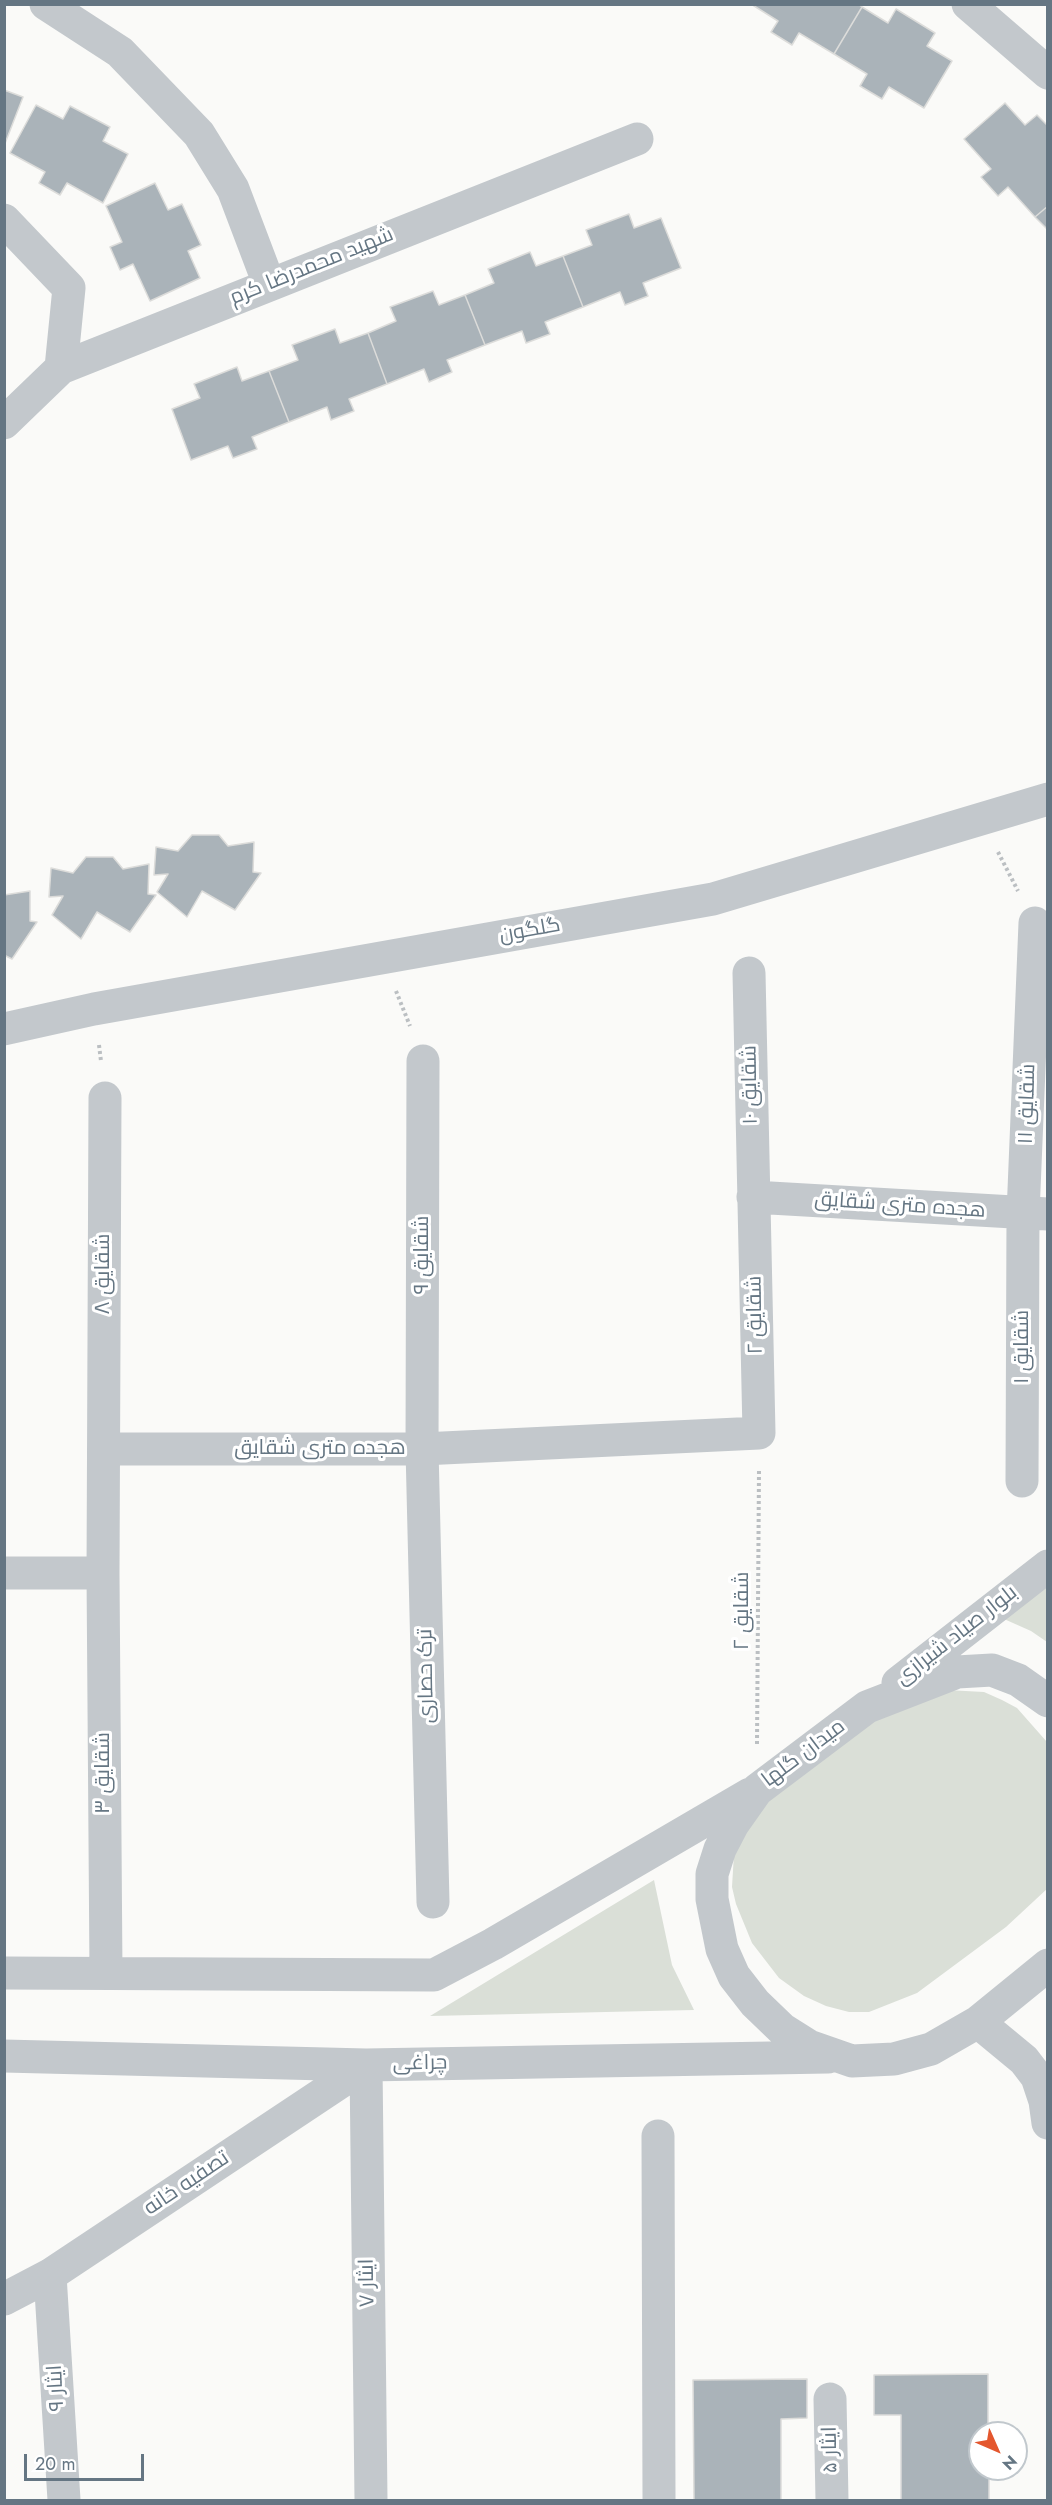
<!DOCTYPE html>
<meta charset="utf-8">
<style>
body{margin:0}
#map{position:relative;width:1052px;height:2505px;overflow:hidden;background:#fafaf8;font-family:Jost,sans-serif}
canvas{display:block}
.frame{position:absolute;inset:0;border:6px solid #657683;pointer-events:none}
.north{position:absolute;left:968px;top:2421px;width:60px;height:60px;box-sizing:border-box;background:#fff;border:2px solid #c1c8cd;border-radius:50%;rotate:135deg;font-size:16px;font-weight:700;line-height:24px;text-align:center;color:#657683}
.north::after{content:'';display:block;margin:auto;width:21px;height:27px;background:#e4572e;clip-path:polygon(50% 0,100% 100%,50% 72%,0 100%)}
.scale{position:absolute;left:24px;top:2454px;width:120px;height:27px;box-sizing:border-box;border:3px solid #657683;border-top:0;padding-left:8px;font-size:18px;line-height:21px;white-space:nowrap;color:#657683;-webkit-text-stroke:4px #fff;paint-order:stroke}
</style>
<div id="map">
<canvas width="1052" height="2505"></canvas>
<div class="frame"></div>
<div class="north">N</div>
<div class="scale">20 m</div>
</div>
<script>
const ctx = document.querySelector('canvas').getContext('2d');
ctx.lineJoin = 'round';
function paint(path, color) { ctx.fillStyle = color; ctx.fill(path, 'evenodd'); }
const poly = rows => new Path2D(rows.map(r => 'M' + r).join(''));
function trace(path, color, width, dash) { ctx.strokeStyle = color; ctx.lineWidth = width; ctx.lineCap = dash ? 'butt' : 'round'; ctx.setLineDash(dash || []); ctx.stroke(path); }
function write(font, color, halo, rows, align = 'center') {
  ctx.font = font + ' Jost,Cairo,sans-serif'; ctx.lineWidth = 6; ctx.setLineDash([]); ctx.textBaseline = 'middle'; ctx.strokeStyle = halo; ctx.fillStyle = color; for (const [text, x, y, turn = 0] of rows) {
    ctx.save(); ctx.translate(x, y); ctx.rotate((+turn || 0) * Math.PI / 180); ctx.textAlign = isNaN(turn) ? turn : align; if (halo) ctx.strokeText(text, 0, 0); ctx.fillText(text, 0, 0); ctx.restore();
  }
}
const green = poly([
 [1047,1587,1047,1642,1031,1631,1004,1619],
 [947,1690,984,1692,1002,1700,1017,1708,1047,1742,1048,1888,1006,1927,917,1993,869,2012,849,2012,826,2006,804,1996,779,1978,752,1943,736,1904,732,1887,734,1854,739,1839,768,1800,896,1704],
 [654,1880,672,1965,694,2010,430,2016]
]);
const building = poly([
 [751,4,858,4,862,7,834,54,799,33,792,45,771,32,778,21,751,4],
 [862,7,888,23,896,9,935,33,927,46,952,61,924,108,889,87,882,99,860,86,867,74,834,54,862,7],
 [4,90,23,97,4,146,4,90],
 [1005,103,1025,125,1037,115,1048,126,1048,206,1035,217,1008,187,998,196,981,177,991,169,964,139,1005,103],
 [36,105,63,119,70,106,110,127,103,141,128,154,103,203,67,183,60,195,39,183,45,172,10,153,36,105],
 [155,183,168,210,182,204,201,245,188,251,200,278,150,301,133,264,120,270,110,247,122,242,106,206,155,183],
 [1048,206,1048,230,1035,217,1048,206],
 [629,214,634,228,661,218,681,268,643,283,648,296,625,305,620,292,583,307,563,256,592,245,586,230,629,214],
 [530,252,536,266,563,256,583,307,545,322,550,334,526,343,522,331,485,345,465,295,494,283,488,269,530,252],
 [433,291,439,305,465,295,485,345,447,360,452,372,429,382,424,369,387,384,368,333,396,321,390,307,433,291],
 [335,329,340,343,368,333,387,384,349,399,354,411,331,420,327,407,289,422,269,371,298,360,292,345,335,329],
 [237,367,242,381,269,371,289,422,252,437,257,449,233,458,228,446,191,460,172,409,200,398,194,384,237,367],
 [192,835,219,835,228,846,254,842,253,872,261,873,235,910,202,891,187,917,157,892,168,874,154,875,156,847,178,851,192,835],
 [86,857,113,857,123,869,149,864,148,894,156,895,130,932,97,912,81,939,52,915,63,896,49,897,51,868,73,873,86,857],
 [30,891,30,921,37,922,12,959,4,955,4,895,30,891],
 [988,2374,988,2433,980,2433,980,2469,989,2469,989,2500,901,2500,901,2415,874,2415,874,2375,988,2374],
 [807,2379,807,2418,781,2419,781,2500,694,2500,693,2380,807,2379]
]);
const path = poly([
 [998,852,1018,891],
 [396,991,410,1026],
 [99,1045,101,1061],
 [757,1744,759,1470]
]);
const minor = poly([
 [46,4,120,52,199,134,233,189,269,284],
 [968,4,1048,73],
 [4,220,69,288,61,368],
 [4,423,61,368,637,139],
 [4,1029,94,1009,713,899,1048,799],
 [423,1061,422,1449,433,1902],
 [105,1098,103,1573,106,1973],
 [753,1197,1048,1214],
 [104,1449,422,1449,759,1433,749,973],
 [1022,1481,1023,1214,1035,923],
 [4,1573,103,1573],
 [898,1683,1048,1566],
 [1048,1701,1018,1680,992,1670,957,1672,867,1707,757,1790,733,1824,720,1849,712,1874,712,1899,722,1949,734,1976,755,2003,782,2029,809,2046,852,2061,894,2059,931,2049,978,2022,1048,1965],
 [4,1973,434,1975,493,1944,750,1794],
 [978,2022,1024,2060,1037,2077,1045,2101,1048,2123],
 [4,2056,366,2065,828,2057],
 [366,2065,371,2500],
 [658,2136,659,2500],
 [50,2275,64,2500],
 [4,2299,50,2275,366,2065],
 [830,2399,832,2500]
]);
const streetNames = [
 ["شهید محمدرضا کرم",312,267,-22],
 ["گلگون",530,931,-10],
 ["شقایق ۱۰",751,1085,-91],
 ["شقایق ۱۱",1028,1104,-88],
 ["هجده متری شقایق",900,1206,4],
 ["شقایق ۹",423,1255,-90],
 ["شقایق ۸",104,1274,-90],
 ["۲ شقایق",756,1315,-91],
 ["شقایق ۱",1023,1347,-90],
 ["هجده متری شقایق",320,1449],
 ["شقایق ۲",743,1611,-90],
 ["بلوار صیاد شیرازی",957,1636,-38],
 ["ترک حصاری",427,1676,-91],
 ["میدان گلها",804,1754,-37],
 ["شقایق ۳",104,1773,-90],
 ["چراغی",420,2064,-1],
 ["تصفیه خانه",187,2184,-34],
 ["ایثار ۷",368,2283,-91],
 ["ایثار ۹",57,2388,-93],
 ["ایثار ۵",831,2450,-91]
];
paint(green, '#dadfd7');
paint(building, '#aab3b9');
trace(building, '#dcdcda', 1.5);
trace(path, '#bbbfc2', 4, [3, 3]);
trace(minor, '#c3c8cc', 33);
write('21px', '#657683', '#fff', streetNames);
</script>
